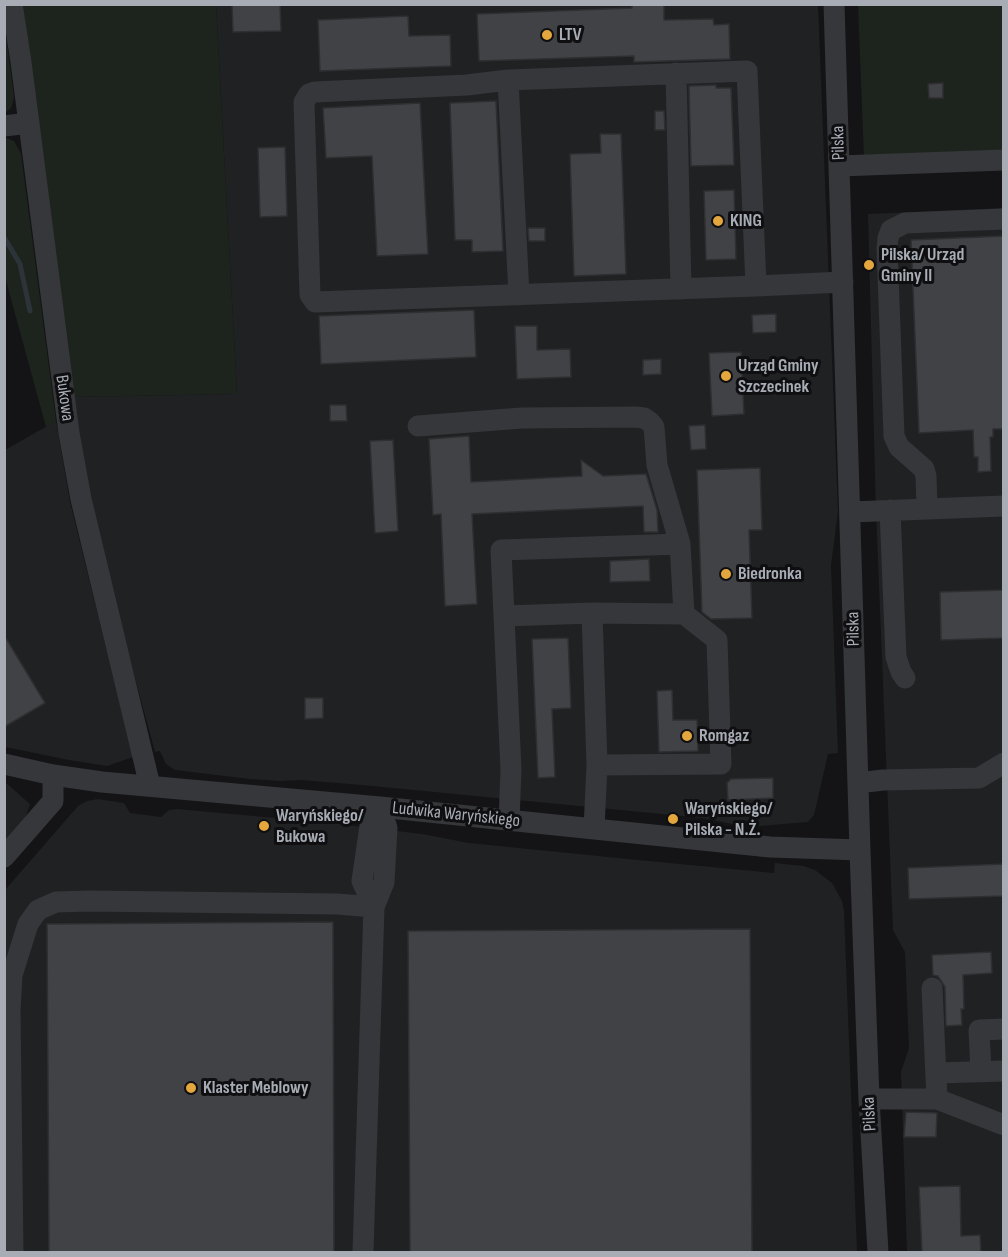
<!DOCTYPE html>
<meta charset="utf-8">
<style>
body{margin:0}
#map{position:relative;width:1008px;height:1257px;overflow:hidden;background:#141416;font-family:"Sofia Sans Condensed",sans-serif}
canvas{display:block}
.frame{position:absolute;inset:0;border:6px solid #a7acb5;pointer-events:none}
</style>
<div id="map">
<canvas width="1008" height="1257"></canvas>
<div class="frame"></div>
</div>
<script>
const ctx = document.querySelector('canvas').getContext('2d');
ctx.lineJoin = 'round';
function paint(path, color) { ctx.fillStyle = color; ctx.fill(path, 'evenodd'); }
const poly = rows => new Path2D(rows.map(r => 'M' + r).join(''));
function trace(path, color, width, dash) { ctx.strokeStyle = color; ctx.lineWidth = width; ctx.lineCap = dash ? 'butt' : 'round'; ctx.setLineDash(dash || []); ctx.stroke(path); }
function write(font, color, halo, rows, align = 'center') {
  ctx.font = font + ' "Sofia Sans Condensed",sans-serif'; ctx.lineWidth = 6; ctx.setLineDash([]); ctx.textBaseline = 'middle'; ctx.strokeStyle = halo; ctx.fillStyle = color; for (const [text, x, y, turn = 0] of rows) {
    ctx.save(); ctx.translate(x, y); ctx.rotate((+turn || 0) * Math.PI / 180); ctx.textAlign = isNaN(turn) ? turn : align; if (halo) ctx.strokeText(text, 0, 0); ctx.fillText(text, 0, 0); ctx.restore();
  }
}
const built = poly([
 [216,5,818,5,838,512,831,565,838,753,828,754,814,815,808,822,747,827,703,818,362,785,300,780,281,781,250,779,175,770,166,764,160,751,155,752,99,545,72,397,237,394],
 [1003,208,1003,1252,907,1252,901,1072,909,1048,905,952,893,930,876,511,868,214],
 [56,421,70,502,133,757,107,766,69,760,5,747,5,450],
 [5,782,30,804,25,819,5,843],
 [98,799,124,803,130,813,161,817,169,810,177,809,330,823,422,834,469,843,638,860,774,873,775,863,803,866,815,870,832,883,842,901,844,911,857,1252,5,1252,5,890,78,806,87,801]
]);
const green = poly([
 [19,5,216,5,237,394,72,397],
 [858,5,1003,5,1003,151,864,157],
 [5,28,14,97,11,108,5,113],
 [4,137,14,141,21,154,56,421,46,427,5,277]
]);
const stream = poly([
 [4,237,20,264,30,311]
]);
const building = poly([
 [232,4,280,4,281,31,233,32,232,4],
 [632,4,664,4,664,20,713,19,714,25,729,24,730,59,634,62,634,56,479,61,477,14,632,8,632,4],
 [408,16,409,36,450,35,451,66,320,71,318,20,408,16],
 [943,83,943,98,929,98,928,84,943,83],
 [716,85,716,88,731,88,734,165,691,166,689,86,716,85],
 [496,101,503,251,472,252,472,240,455,240,450,103,496,101],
 [420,103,428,254,377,256,372,156,326,158,323,108,420,103],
 [655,111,664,111,665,130,655,130,655,111],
 [600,134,621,134,626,274,574,276,570,154,601,153,600,134],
 [285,147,287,216,260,217,258,148,285,147],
 [734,190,736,259,706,260,704,191,734,190],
 [528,228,545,228,545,241,529,241,528,228],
 [1004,236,1004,429,993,429,993,437,990,437,991,471,978,472,978,457,974,457,973,430,919,433,911,240,1004,236],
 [474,310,476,357,321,364,319,316,474,310],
 [776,314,776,332,753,333,752,315,776,314],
 [515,326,537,326,537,350,570,349,571,377,517,379,515,326],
 [741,352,744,414,712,416,709,353,741,352],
 [661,359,661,374,643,375,643,360,661,359],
 [330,405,346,405,347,421,330,421,330,405],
 [705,425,706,449,691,450,689,426,705,425],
 [469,436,471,482,582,476,581,460,603,476,646,474,657,510,658,532,644,532,643,506,472,514,477,604,445,606,441,514,433,515,429,439,469,436],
 [393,440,398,531,375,533,370,441,393,440],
 [760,468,762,530,749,530,752,618,711,619,702,612,697,470,760,468],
 [649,559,650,581,610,582,610,561,649,559],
 [1004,590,1004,638,941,640,940,592,1004,590],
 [4,635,45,703,4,727,4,635],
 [568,638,571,708,552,709,555,777,538,778,532,639,568,638],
 [672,690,673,720,697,720,698,751,659,752,657,691,672,690],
 [305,698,323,698,323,718,305,719,305,698],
 [773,778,773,798,728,800,727,783,731,779,773,778],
 [1004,864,1004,896,909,899,908,868,1004,864],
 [333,922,334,1252,49,1252,47,924,333,922],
 [750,929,752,1252,410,1252,408,931,750,929],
 [991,952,992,973,963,975,964,1009,961,1009,962,1025,946,1026,945,987,938,976,933,975,932,955,991,952],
 [906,1112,937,1113,936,1137,904,1137,906,1112],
 [960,1186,961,1236,980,1235,981,1252,922,1252,919,1187,960,1186]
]);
const minor = poly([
 [12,4,21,62,69,433,81,499,150,786],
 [834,4,860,850,869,1099,878,1252],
 [676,73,681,289],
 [508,80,519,295],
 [4,126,29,123],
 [839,166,1004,160],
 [756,286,747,71,508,80,467,85,315,92,309,94,304,102,310,295,315,302,756,286,843,282],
 [418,426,522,418,636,417,644,418,650,422,654,427,657,465,680,544,684,614,717,640,721,764,597,765],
 [927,509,926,476,924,469,899,447,894,436,887,248,888,238,891,230,905,223,1004,219],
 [890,510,896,657,901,672,905,678],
 [851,512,1004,506],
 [592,613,597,765,594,829],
 [505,616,592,613,684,614],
 [4,764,53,775,102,782,380,807,770,847,860,850],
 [858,783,883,780,979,778,1004,763],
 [509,821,511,770,501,550,680,544],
 [4,857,53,801,53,775],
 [374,907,362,881,370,826,380,807],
 [374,907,384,882,387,828,380,807],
 [932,988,937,1099],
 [981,1072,979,1030,1004,1029],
 [936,1073,1004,1071],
 [869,1099,937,1099,1004,1125],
 [13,1252,10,1010,12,975,28,924,38,910,56,902,89,901,337,904,374,907,363,1252]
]);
const markers = [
 [547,35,6,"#e4a73e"],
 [718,221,6,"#e4a73e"],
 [869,265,6,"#e4a73e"],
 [726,376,6,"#e4a73e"],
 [726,574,6,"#e4a73e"],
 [687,736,6,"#e4a73e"],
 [673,819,6,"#e4a73e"],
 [264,826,6,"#e4a73e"],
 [191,1088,6,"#e4a73e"]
];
const poiNames = [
 ["LTV",559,35],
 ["KING",730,221],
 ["Pilska/ Urząd",881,255],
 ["Gminy II",881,276],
 ["Urząd Gminy",738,366],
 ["Szczecinek",738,387],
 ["Biedronka",738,574],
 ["Romgaz",699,736],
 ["Waryńskiego/",685,809],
 ["Pilska - N.Ż.",685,830],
 ["Waryńskiego/",276,816],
 ["Bukowa",276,837],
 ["Klaster Meblowy",203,1088]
];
const streetNames = [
 ["Pilska",839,143,-92],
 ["Bukowa",64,398,82],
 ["Pilska",854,629,-91],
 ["Ludwika Waryńskiego",456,815,6],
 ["Pilska",870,1114,-93]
];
paint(built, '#202123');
paint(green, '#1d241d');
trace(stream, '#2c3339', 5);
paint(building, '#414246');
trace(building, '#2f2f32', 1.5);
trace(minor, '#36373b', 21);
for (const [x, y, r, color] of markers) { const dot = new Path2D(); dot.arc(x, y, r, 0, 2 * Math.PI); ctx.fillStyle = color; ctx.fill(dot); trace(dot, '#0f0f11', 2); }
write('bold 18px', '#a7acb5', '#0f0f11', poiNames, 'left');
write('18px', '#a7acb5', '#0f0f11', streetNames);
</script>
